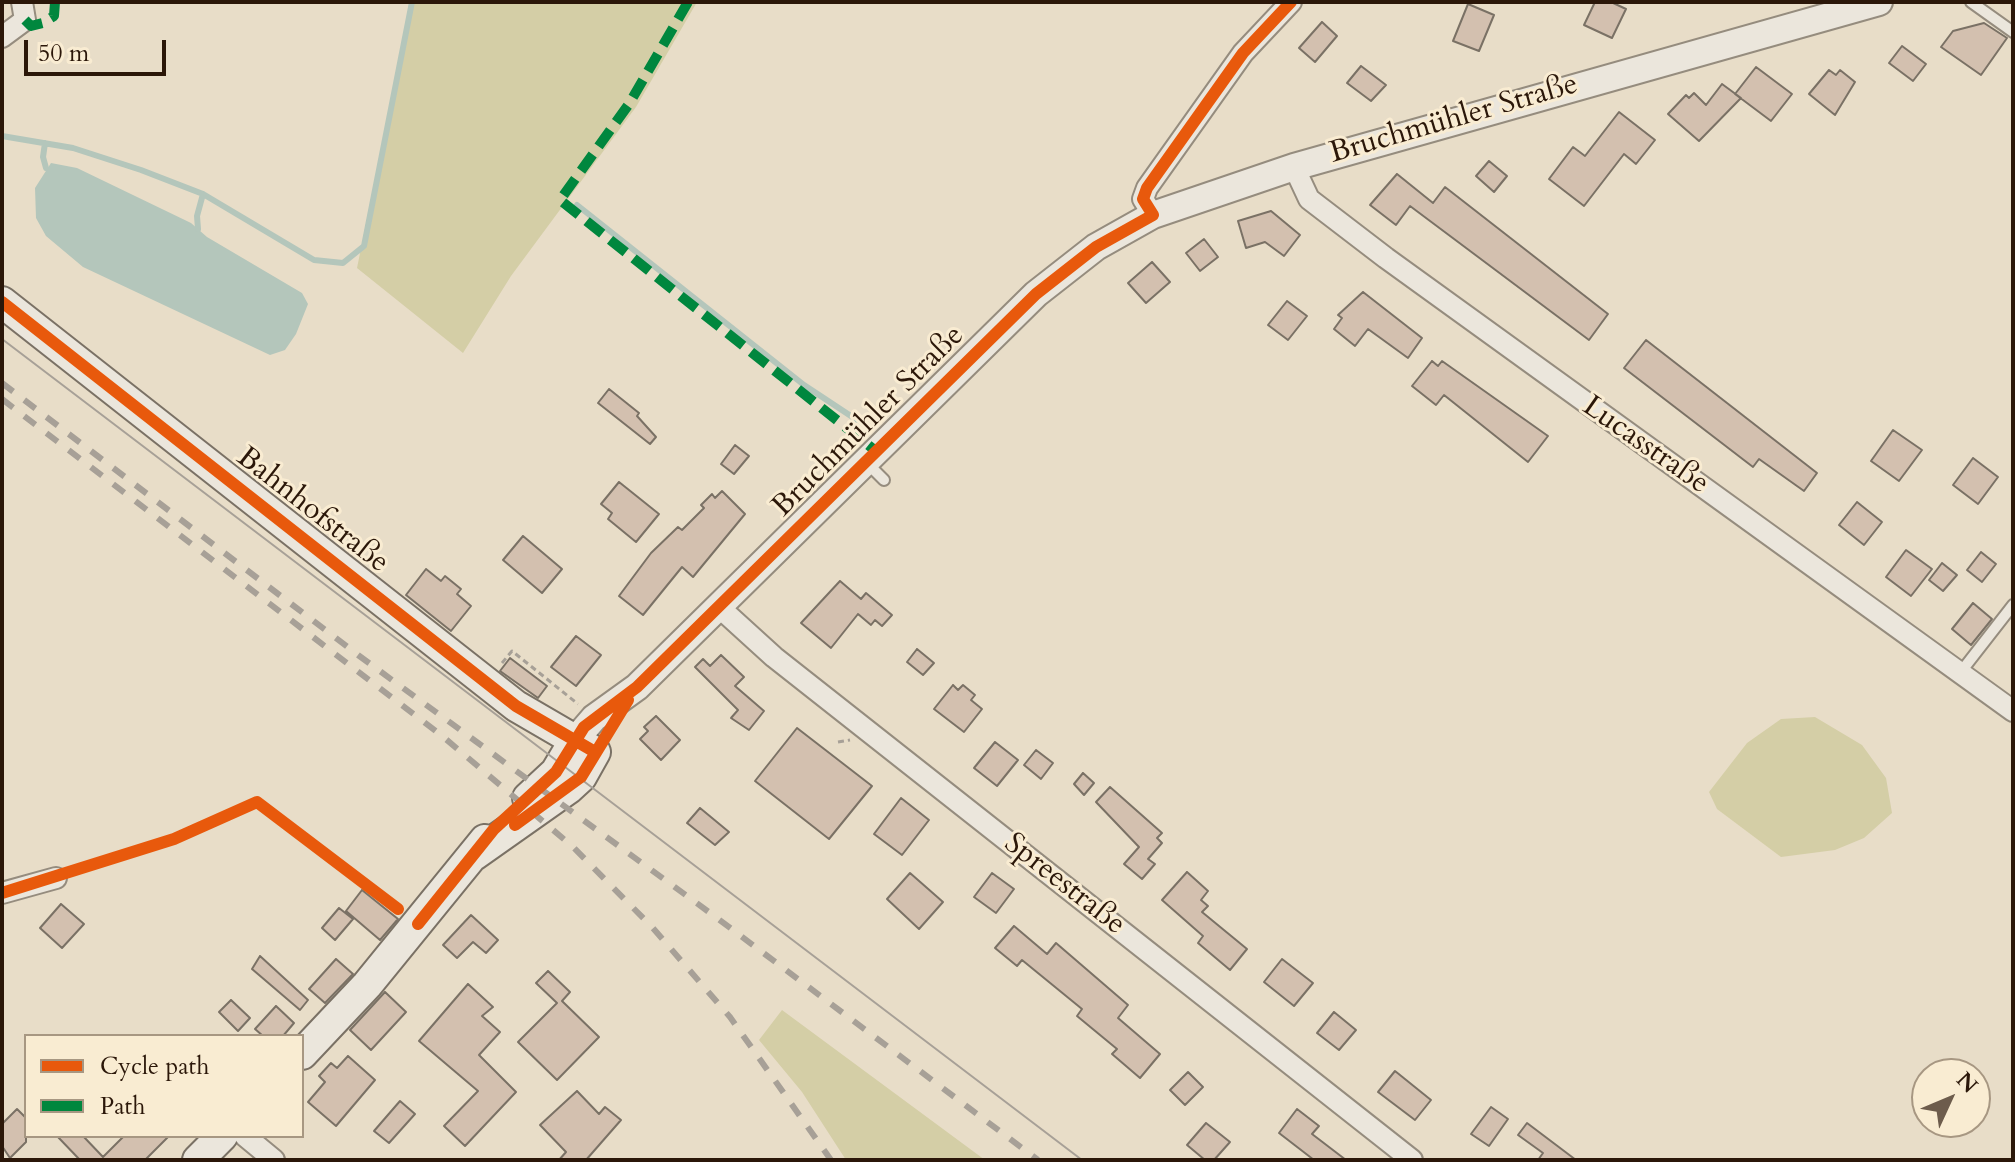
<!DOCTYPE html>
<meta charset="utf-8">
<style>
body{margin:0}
#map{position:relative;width:2015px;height:1162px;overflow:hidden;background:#e8ddc8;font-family:Cardo,serif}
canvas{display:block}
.frame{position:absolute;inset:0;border:4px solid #2b1709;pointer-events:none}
.legend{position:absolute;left:24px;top:1034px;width:280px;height:104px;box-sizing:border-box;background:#f9ecd2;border:2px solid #a79782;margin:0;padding:10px 14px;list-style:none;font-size:24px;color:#2b1709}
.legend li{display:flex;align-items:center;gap:16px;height:40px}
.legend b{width:40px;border:2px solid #a79782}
.north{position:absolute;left:1911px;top:1058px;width:80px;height:80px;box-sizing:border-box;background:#f9ecd2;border:2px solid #a79782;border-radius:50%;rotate:46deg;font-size:22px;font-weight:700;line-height:32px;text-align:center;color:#2b1709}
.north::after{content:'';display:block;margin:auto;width:28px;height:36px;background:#6d5c4c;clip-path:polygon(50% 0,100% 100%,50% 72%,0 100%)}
.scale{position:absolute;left:24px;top:40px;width:142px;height:36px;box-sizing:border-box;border:4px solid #2b1709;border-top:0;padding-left:10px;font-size:24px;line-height:28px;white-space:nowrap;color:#2b1709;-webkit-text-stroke:6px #f9ecd2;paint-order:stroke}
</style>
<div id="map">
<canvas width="2015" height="1162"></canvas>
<div class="frame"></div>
<ul class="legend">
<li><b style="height:10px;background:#e8590c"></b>Cycle path</li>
<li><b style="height:10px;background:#00873e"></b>Path</li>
</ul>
<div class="north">N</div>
<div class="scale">50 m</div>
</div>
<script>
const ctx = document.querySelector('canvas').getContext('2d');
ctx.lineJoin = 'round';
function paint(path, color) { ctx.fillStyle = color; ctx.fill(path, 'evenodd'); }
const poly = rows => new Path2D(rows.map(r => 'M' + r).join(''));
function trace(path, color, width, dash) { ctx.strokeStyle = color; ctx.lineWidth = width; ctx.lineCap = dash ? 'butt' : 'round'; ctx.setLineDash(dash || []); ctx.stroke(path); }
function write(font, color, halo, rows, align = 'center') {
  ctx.font = font + ' Cardo,serif'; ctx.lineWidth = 6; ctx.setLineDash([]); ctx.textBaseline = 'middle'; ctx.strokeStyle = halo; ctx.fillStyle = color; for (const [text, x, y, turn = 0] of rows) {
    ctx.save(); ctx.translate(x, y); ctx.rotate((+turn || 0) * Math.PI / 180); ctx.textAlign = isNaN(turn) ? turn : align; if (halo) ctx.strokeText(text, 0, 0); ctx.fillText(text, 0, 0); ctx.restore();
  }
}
const green = poly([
 [411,2,697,2,636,107,511,276,463,353,357,268],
 [1815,717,1862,745,1886,778,1892,813,1864,838,1835,850,1781,857,1717,809,1709,792,1747,743,1781,719],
 [782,1010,985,1160,846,1160,802,1092,759,1040]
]);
const water = poly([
 [51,163,77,168,191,223,207,237,302,293,308,304,296,334,285,350,270,355,83,267,46,236,36,218,35,188]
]);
const stream = poly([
 [2,136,73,148,141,170,203,194,314,260,343,263,364,246,412,2],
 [45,143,43,157,46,168],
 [577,205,804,385,866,426],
 [198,229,197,216,203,194]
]);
const building = poly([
 [1595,2,1611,2,1626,9,1612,38,1584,25,1595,2],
 [1468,4,1494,15,1479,51,1453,41,1468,4],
 [1322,22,1337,36,1315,62,1299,48,1322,22],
 [1984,23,2007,38,1981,75,1941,47,1953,31,1984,23],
 [1902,46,1926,64,1913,81,1889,63,1902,46],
 [1361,66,1386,85,1371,101,1347,83,1361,66],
 [1756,67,1792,94,1771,121,1735,94,1756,67],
 [1829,70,1836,75,1840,70,1855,82,1835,115,1809,94,1829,70],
 [1722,84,1741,98,1699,141,1668,114,1686,95,1689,98,1694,93,1706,105,1722,84],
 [1619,112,1655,140,1636,164,1624,154,1584,206,1549,179,1573,147,1585,156,1619,112],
 [1489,161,1507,176,1494,192,1476,176,1489,161],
 [1397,174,1433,203,1445,187,1608,314,1589,340,1410,206,1396,225,1370,205,1397,174],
 [1271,211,1300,235,1284,256,1265,242,1246,248,1238,221,1271,211],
 [1204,239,1218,257,1200,271,1186,253,1204,239],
 [1152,262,1170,282,1146,303,1128,283,1152,262],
 [1363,292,1422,338,1408,358,1368,329,1355,346,1334,329,1342,318,1338,315,1363,292],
 [1287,301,1307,316,1288,340,1268,325,1287,301],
 [1646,340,1817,473,1804,491,1759,459,1753,467,1624,368,1646,340],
 [1432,361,1438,366,1442,361,1548,436,1528,462,1444,395,1436,405,1412,386,1432,361],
 [609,389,639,413,637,416,656,437,650,444,598,403,609,389],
 [1893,430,1922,450,1899,481,1871,461,1893,430],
 [735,445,749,456,734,474,721,464,735,445],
 [1973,458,1998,477,1978,504,1953,485,1973,458],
 [619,482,659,514,636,542,608,519,612,513,601,504,619,482],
 [722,491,745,514,693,577,682,567,643,615,619,596,651,553,678,527,682,530,704,508,701,505,712,494,715,498,722,491],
 [1857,502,1882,522,1864,545,1839,525,1857,502],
 [523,536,562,569,542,593,503,560,523,536],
 [1906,550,1932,569,1911,596,1886,577,1906,550],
 [1981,552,1996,564,1982,582,1967,570,1981,552],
 [1942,563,1957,575,1943,591,1929,580,1942,563],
 [426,569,441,581,445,576,461,589,457,594,471,606,451,631,406,595,426,569],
 [840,581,861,599,866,593,892,615,882,626,875,620,871,625,858,614,831,648,801,623,840,581],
 [1973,603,1992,619,1971,645,1952,629,1973,603],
 [576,636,601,655,576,686,551,667,576,636],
 [917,649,934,663,923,675,907,662,917,649],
 [721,655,744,677,735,686,764,711,749,730,731,718,738,710,695,667,703,659,710,666,721,655],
 [510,658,547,686,538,698,500,671,510,658],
 [953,685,958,690,963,685,975,695,971,700,982,709,964,732,934,709,953,685],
 [656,716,680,740,661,760,640,739,648,731,644,727,656,716],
 [797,728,872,786,829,839,755,781,797,728],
 [995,742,1018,760,997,786,974,768,995,742],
 [1036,750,1053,763,1041,779,1024,765,1036,750],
 [1083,773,1094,783,1084,795,1074,784,1083,773],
 [1110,787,1162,833,1157,838,1162,843,1148,859,1155,864,1142,879,1124,864,1139,847,1096,802,1110,787],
 [901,798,929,820,902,855,874,834,901,798],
 [700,808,729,832,715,845,687,823,700,808],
 [1187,872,1208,891,1201,900,1208,906,1202,912,1247,949,1230,970,1198,943,1203,936,1162,900,1187,872],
 [910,873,943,902,919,929,887,899,910,873],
 [992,873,1014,889,996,913,974,897,992,873],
 [362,890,398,919,380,940,346,911,362,890],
 [61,904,84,924,62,948,40,928,61,904],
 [339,908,353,919,335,940,322,928,339,908],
 [471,915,498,940,486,953,473,942,457,958,443,945,471,915],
 [1014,926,1047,954,1056,943,1128,1005,1118,1018,1160,1054,1140,1078,1112,1054,1117,1049,1077,1016,1082,1009,1022,960,1017,966,995,948,1014,926],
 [260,956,308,1000,300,1010,252,969,260,956],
 [336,959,353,974,325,1003,309,989,336,959],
 [1282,959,1313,983,1294,1006,1264,982,1282,959],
 [548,971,570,992,562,1001,599,1037,557,1080,518,1042,557,1003,536,983,548,971],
 [468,984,493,1007,482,1016,500,1032,479,1055,516,1092,465,1146,444,1126,478,1091,419,1041,468,984],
 [385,992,406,1012,371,1050,350,1030,385,992],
 [231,1000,250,1018,238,1031,219,1012,231,1000],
 [276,1006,294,1023,283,1036,263,1036,255,1029,276,1006],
 [1334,1012,1356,1030,1339,1050,1317,1033,1334,1012],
 [348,1056,375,1080,336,1126,308,1102,325,1082,319,1076,331,1063,337,1068,348,1056],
 [1395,1071,1431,1100,1415,1120,1378,1092,1395,1071],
 [1188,1072,1203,1087,1185,1105,1170,1090,1188,1072],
 [577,1091,599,1114,605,1107,621,1120,586,1160,559,1160,566,1152,540,1125,577,1091],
 [400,1101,415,1114,389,1143,374,1131,400,1101],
 [1491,1107,1508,1119,1489,1146,1471,1134,1491,1107],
 [17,1109,26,1118,26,1142,10,1158,2,1146,2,1124,17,1109],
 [1297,1109,1319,1126,1312,1134,1346,1160,1314,1160,1279,1133,1297,1109],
 [1206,1123,1230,1142,1214,1160,1205,1160,1187,1145,1206,1123],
 [1527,1123,1576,1160,1538,1160,1543,1153,1518,1135,1527,1123],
 [57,1136,83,1136,103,1157,124,1136,169,1136,145,1160,80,1160,57,1136]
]);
const path = poly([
 [502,663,512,651,578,704],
 [838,742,850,740]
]);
const service = poly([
 [1971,2,2013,32],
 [866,462,884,480],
 [1960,673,2013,605]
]);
const minor = poly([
 [2,37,25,20,22,2],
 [1294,167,1309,199,1386,258,2013,711],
 [1153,215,1143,199,1147,188,1243,53,1291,2],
 [719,607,774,657,1412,1160],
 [2,893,56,878],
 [245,1136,274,1160]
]);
const tertiary = poly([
 [575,740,594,718,637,687,1036,294,1096,247,1153,215,1294,167,1879,2]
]);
const secondary = poly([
 [2,302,516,706,595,752,581,777,569,788,474,855],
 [528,798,556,772,575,740],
 [302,1054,367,985,485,840],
 [198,1160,222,1136]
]);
const tram = poly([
 [2,339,1082,1160]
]);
const rail = poly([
 [2,383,358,655,717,918,1038,1160],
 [2,399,441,735,572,846,652,927,730,1017,831,1160]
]);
const quiet = poly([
 [688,2,629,104,560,200,877,452],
 [25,20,31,26,43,23,54,16,55,2]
]);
const cycleway = poly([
 [2,302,516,706,595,752],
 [515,825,581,777,628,700],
 [2,893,174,839,257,802,398,909],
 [418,924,494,829,556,772,584,727,637,687,1036,294,1096,247,1153,215,1143,199,1147,188,1243,53,1291,2]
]);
const streetNames = [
 ["Bruchmühler Straße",1454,120,-16],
 ["Bruchmühler Straße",869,422,-45],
 ["Lucasstraße",1645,446,35],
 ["Bahnhofstraße",312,511,38],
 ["Spreestraße",1064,885,38]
];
paint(green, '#d4cea6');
paint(water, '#b4c6bb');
trace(stream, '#b4c6bb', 6);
paint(building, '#d3c0af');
trace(building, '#7a7165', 2);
trace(service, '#958c7e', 14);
trace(minor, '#958c7e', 24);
trace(tertiary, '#958c7e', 30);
trace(secondary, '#7a7165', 34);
trace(path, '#a7a097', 3, [6, 4]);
trace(service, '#ebe6dc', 10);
trace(minor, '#ebe6dc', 20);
trace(tertiary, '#ebe6dc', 26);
trace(secondary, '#ebe6dc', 30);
trace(tram, '#a7a097', 2);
trace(rail, '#a7a097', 6, [14, 14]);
trace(quiet, '#00873e', 10, [20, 10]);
trace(cycleway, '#e8590c', 12);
write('30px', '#2b1709', '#f9ecd2', streetNames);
</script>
